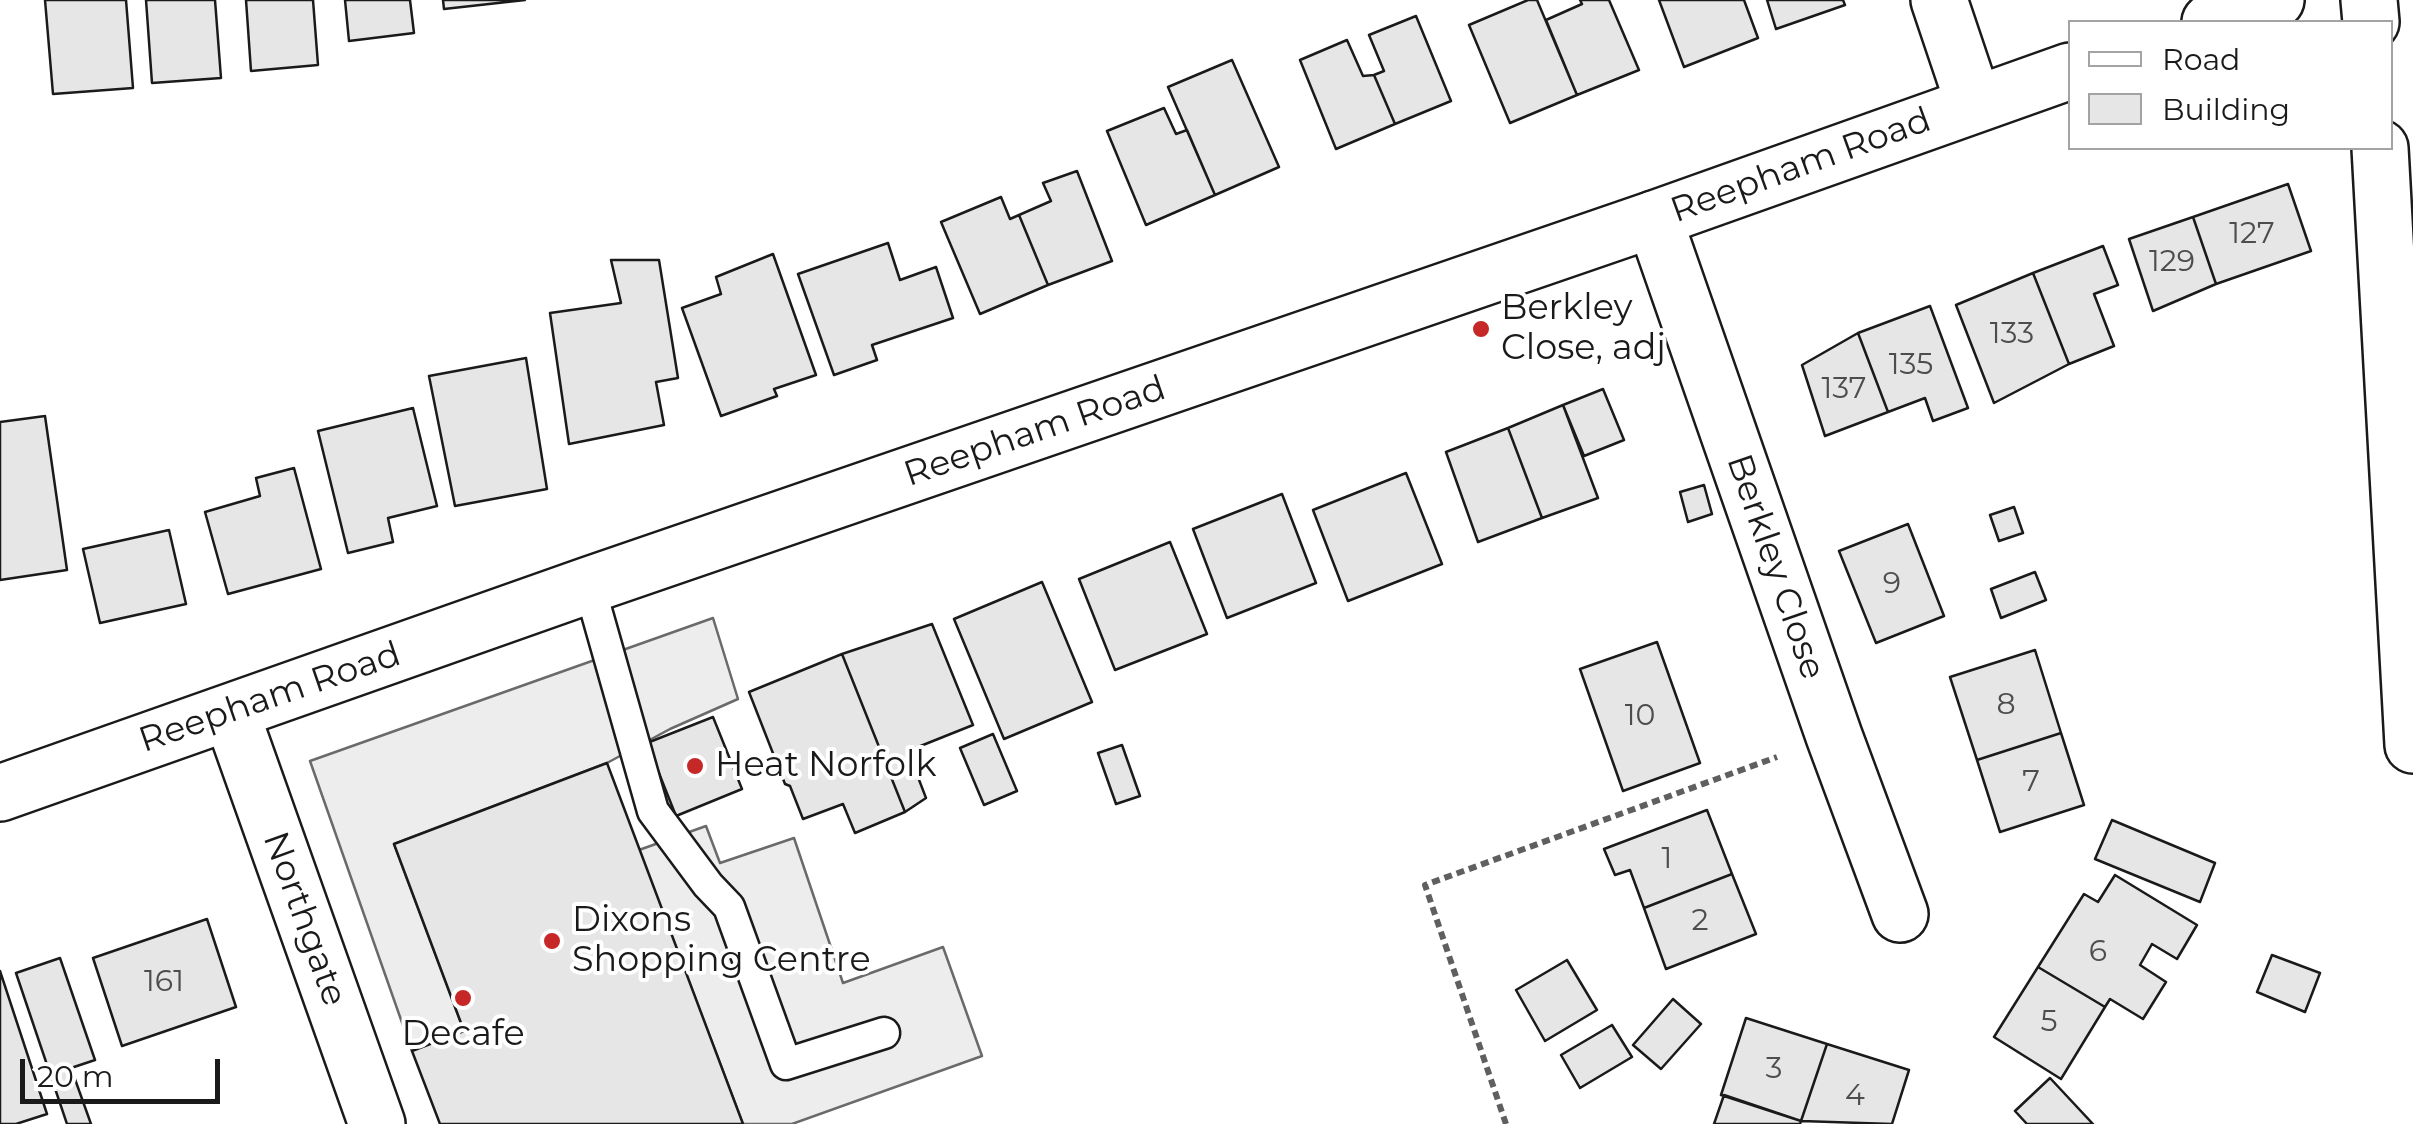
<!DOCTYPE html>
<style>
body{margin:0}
#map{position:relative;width:2413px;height:1124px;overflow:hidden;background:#fff;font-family:Montserrat,sans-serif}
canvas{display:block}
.legend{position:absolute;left:2068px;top:20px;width:325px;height:130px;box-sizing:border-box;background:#fff;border:2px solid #a3a3a3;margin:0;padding:12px 18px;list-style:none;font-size:30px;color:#1a1a1a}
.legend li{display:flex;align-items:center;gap:20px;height:50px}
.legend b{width:50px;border:2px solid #a3a3a3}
.scale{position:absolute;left:20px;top:1059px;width:200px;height:45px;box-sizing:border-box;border:5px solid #1a1a1a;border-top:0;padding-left:12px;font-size:30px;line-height:35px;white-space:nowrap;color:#1a1a1a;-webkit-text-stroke:8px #fff;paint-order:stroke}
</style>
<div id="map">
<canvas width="2413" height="1124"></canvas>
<ul class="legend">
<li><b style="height:12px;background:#fff"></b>Road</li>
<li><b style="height:28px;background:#e6e6e6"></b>Building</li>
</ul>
<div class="scale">20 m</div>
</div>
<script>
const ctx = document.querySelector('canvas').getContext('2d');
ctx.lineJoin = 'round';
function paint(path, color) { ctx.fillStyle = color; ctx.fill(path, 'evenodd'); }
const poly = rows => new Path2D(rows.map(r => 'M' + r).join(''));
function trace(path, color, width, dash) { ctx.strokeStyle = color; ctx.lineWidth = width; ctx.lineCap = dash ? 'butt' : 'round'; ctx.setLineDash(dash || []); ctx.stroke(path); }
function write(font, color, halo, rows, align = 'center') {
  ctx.font = font + ' Montserrat,sans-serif'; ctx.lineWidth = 8; ctx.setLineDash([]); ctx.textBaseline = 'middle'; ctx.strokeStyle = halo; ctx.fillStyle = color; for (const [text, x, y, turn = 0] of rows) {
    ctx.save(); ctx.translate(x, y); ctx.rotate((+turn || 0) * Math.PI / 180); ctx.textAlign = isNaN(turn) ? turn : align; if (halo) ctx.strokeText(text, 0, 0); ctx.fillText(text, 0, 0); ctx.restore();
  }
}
const parking = poly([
 [713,618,738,699,670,729,607,763,394,844,464,1031,412,1051,310,761,713,618],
 [706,826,720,863,794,838,843,983,943,947,982,1056,792,1124,743,1124,639,850,706,826]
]);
const building = poly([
 [45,0,126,0,133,88,53,94,45,0],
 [146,0,215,0,221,78,152,83,146,0],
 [246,0,313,0,318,65,251,71,246,0],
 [345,0,410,0,414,33,349,41,345,0],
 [443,0,525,0,444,9,443,0],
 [1528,0,1537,0,1577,95,1510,123,1469,25,1528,0],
 [1580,0,1609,0,1639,70,1577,95,1546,20,1582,4,1580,0],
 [1659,0,1744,0,1758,38,1684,67,1659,0],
 [1767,0,1843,0,1845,5,1776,29,1767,0],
 [1416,16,1451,101,1395,124,1374,75,1384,71,1369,35,1416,16],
 [1347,40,1363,76,1374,75,1395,124,1336,149,1300,60,1347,40],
 [1232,60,1279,167,1215,195,1168,87,1232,60],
 [1164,108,1176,134,1187,130,1215,195,1146,225,1107,131,1164,108],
 [1077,171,1112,261,1048,285,1019,215,1051,201,1043,183,1077,171],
 [2288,184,2311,251,2216,284,2193,217,2288,184],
 [1001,197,1010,219,1019,215,1048,285,980,314,941,222,1001,197],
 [2193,217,2216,284,2153,311,2129,239,2193,217],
 [888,243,900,280,936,267,953,318,872,345,877,360,834,375,798,274,888,243],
 [2103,246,2118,285,2094,294,2114,346,2069,364,2033,273,2103,246],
 [773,254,816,375,774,389,777,396,721,416,682,308,721,294,716,277,773,254],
 [611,260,659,260,678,378,656,382,664,425,569,444,550,313,621,303,611,260],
 [2033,273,2069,364,1994,403,1956,305,2033,273],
 [1930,306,1968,408,1933,421,1925,398,1888,412,1858,333,1930,306],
 [1858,333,1888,412,1825,436,1802,365,1858,333],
 [526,358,547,489,455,506,429,376,526,358],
 [1603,389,1624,440,1584,456,1563,405,1603,389],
 [1563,405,1598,498,1542,518,1508,428,1563,405],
 [413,408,437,506,388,518,393,542,348,553,318,431,413,408],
 [45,416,67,570,0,580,0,422,45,416],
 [1508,428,1542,518,1478,542,1446,452,1508,428],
 [294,468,321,569,228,594,205,512,260,496,256,478,294,468],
 [1406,473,1442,564,1348,601,1313,510,1406,473],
 [1704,485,1712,514,1688,522,1680,492,1704,485],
 [1282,494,1316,583,1227,618,1193,529,1282,494],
 [2014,507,2023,533,1999,541,1990,515,2014,507],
 [1908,524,1944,616,1876,643,1839,551,1908,524],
 [169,530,186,604,100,623,83,549,169,530],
 [1170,542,1207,634,1115,670,1079,579,1170,542],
 [2035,572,2046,600,2001,618,1991,589,2035,572],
 [1042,582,1092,702,1004,739,954,619,1042,582],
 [932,624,973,725,908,751,926,798,905,812,842,654,932,624],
 [1657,642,1700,763,1623,791,1580,669,1657,642],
 [2035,650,2061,733,1977,760,1950,677,2035,650],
 [842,654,905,812,855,833,843,804,803,819,790,786,785,784,749,692,842,654],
 [713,717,742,789,676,816,647,743,713,717],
 [2061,733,2084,805,2000,832,1977,760,2061,733],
 [993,734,1017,791,984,805,960,748,993,734],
 [1122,745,1140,796,1116,804,1098,753,1122,745],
 [607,763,743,1124,440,1124,412,1051,464,1031,394,844,607,763],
 [1707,810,1732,874,1644,908,1630,870,1615,875,1604,849,1707,810],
 [2112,820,2215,863,2200,902,2095,859,2112,820],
 [1732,874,1756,934,1666,969,1644,908,1732,874],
 [2115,875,2197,925,2177,959,2152,944,2140,965,2166,982,2143,1019,2110,999,2105,1007,2038,967,2084,894,2098,902,2115,875],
 [207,919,236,1007,122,1046,93,958,207,919],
 [2272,955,2320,973,2305,1012,2257,992,2272,955],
 [60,958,95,1060,71,1068,91,1124,67,1124,16,973,60,958],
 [1567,960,1597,1010,1545,1041,1516,990,1567,960],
 [2038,967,2105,1007,2061,1079,1994,1037,2038,967],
 [0,971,47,1114,16,1124,0,1124,0,971],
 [1673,999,1701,1024,1661,1069,1633,1045,1673,999],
 [1746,1018,1827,1044,1801,1121,1721,1095,1746,1018],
 [1612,1025,1632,1057,1580,1088,1561,1055,1612,1025],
 [1827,1044,1909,1070,1892,1124,1801,1121,1827,1044],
 [2050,1078,2093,1124,2027,1124,2015,1111,2050,1078],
 [1724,1095,1801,1121,1800,1124,1714,1124,1724,1095]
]);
const path = poly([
 [1506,1124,1425,885,1777,757]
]);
const service = poly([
 [589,585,653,811,708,885,729,907,786,1064,884,1033]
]);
const minor = poly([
 [1939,0,1974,104],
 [2369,0,2371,22],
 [2380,148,2413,745],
 [1654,219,1834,736,1900,914],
 [231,713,377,1124]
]);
const tertiary = poly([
 [2210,22,2276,0],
 [0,793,589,585,1654,219,2070,71]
]);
const markers = [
 [1481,329,10,"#c62828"],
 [695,766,10,"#c62828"],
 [552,941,10,"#c62828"],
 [463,998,10,"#c62828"]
];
const numberNames = [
 ["127",2252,234],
 ["129",2172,262],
 ["133",2012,334],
 ["135",1911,365],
 ["137",1844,389],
 ["9",1892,584],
 ["8",2006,705],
 ["10",1640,716],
 ["7",2031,782],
 ["1",1667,859],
 ["2",1700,921],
 ["6",2098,952],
 ["161",164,982],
 ["5",2049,1022],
 ["3",1774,1069],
 ["4",1855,1096]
];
const streetNames = [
 ["Reepham Road",1801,166,-20],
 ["Reepham Road",1035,432,-19],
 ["Berkley Close",1775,567,71],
 ["Reepham Road",270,698,-19],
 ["Northgate",304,919,70]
];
const poiNames = [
 ["Berkley",1501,309],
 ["Close, adj",1501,349],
 ["Heat Norfolk",715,766],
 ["Dixons",572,921],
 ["Shopping Centre",572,961],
 ["Decafe",463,1035,"center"]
];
paint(parking, '#ededed');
trace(parking, '#6a6a6a', 2.5);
paint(building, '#e6e6e6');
trace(building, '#1a1a1a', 2.5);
trace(service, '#1a1a1a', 35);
trace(minor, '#1a1a1a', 60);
trace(tertiary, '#1a1a1a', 60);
trace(path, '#5f5f5f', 6, [8, 5]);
trace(service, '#fff', 30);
trace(minor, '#fff', 55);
trace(tertiary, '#fff', 55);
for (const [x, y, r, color] of markers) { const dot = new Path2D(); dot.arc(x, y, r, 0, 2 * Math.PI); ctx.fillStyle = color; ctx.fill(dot); trace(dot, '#fff', 4); }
write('30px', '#4d4d4d', null, numberNames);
write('35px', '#1a1a1a', '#fff', streetNames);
write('35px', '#1a1a1a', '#fff', poiNames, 'left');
</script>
